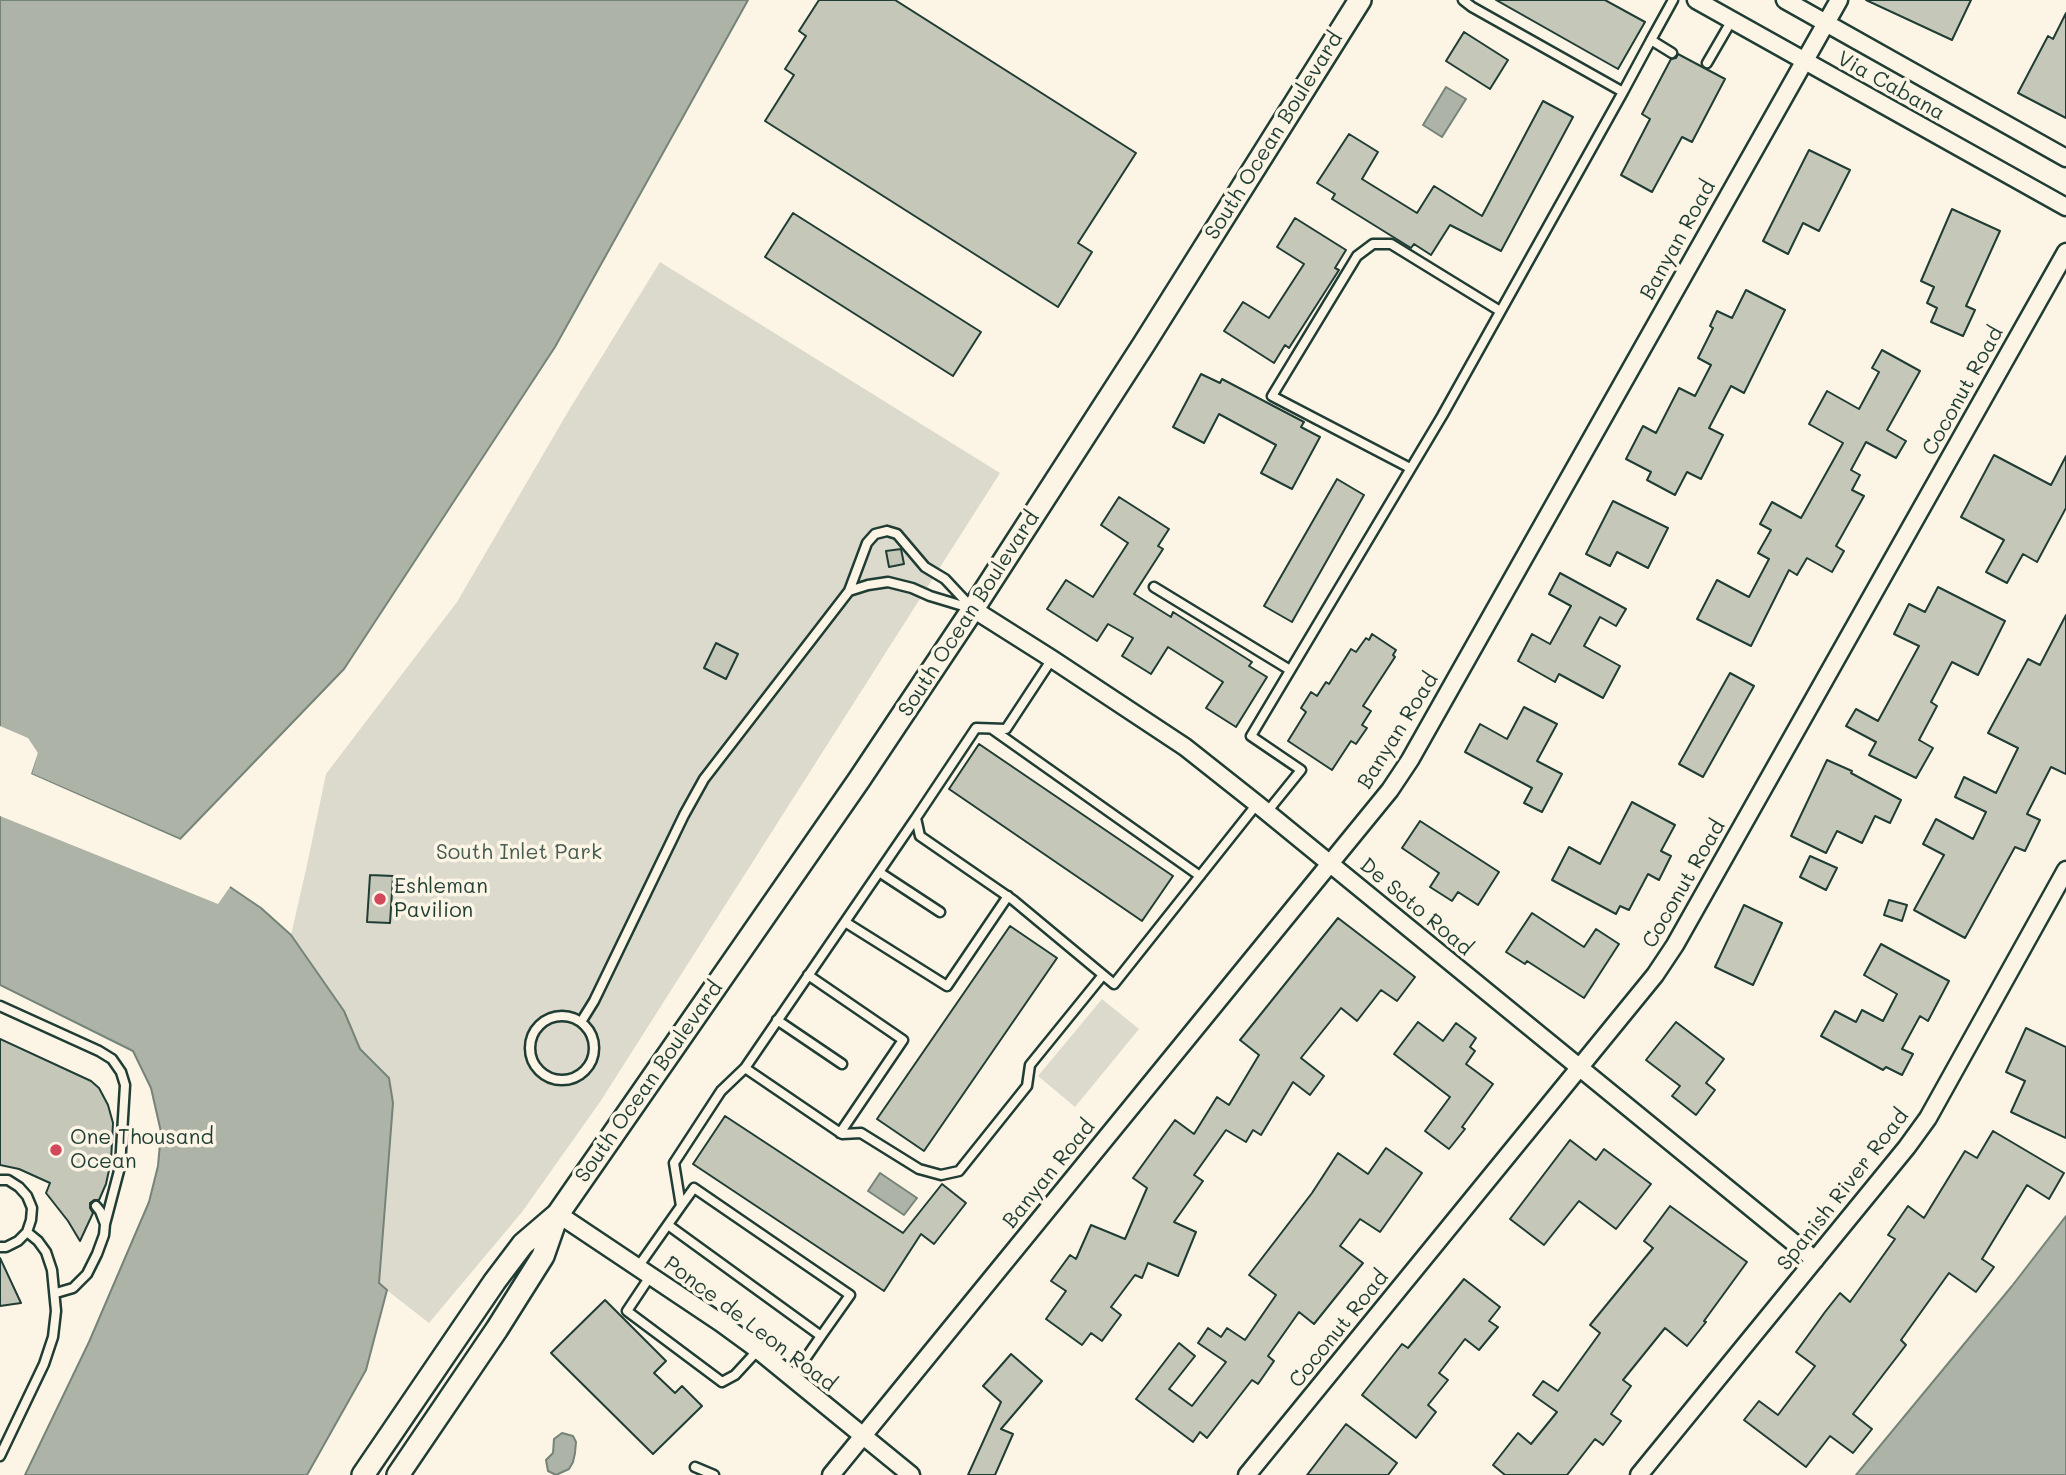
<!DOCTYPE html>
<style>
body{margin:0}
canvas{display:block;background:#fcf5e5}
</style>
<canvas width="2066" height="1475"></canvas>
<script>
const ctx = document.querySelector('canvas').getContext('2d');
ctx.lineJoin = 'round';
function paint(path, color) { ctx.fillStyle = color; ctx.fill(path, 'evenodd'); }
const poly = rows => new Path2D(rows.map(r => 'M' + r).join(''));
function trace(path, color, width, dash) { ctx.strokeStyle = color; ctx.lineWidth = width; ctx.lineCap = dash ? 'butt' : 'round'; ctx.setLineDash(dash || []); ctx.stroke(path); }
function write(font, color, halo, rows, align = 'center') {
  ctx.font = font + ' Mali,sans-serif'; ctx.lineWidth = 7; ctx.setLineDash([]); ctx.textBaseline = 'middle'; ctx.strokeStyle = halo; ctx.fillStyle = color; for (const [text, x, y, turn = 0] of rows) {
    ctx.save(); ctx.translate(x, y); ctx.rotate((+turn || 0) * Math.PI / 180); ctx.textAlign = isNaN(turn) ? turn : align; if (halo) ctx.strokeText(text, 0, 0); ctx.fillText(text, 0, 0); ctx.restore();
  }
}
const green = poly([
 [660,262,1000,473,600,1102,522,1212,429,1323,379,1284,393,1103,389,1078,360,1049,344,1011,291,935,307,865,326,774,457,602,569,410],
 [1102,999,1139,1029,1075,1107,1038,1076]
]);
const water = poly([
 [0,0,748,0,555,347,344,669,180,839,31,774,37,753,0,737,0,0],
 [1446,87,1466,99,1442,137,1423,125,1446,87],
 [0,796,192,878,230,887,261,908,291,935,344,1011,360,1049,389,1078,393,1103,379,1283,387,1290,366,1370,307,1475,25,1475,89,1342,149,1202,158,1166,161,1132,151,1088,133,1051,0,985,0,796],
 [880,1173,917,1198,904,1215,868,1191,880,1173],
 [2066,1216,2066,1475,1856,1475,2012,1286,2066,1216],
 [562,1433,573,1436,576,1442,575,1453,573,1462,569,1469,556,1475,548,1471,546,1460,553,1453,554,1439,562,1433]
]);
const pier = poly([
 [0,726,28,738,38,753,31,774,183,841,178,843,29,777,27,773,33,755,0,740],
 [0,793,193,875,232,884,218,904,0,816]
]);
const building = poly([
 [819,0,895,0,1136,153,1078,243,1092,252,1058,307,765,121,794,75,785,69,806,36,799,31,819,0],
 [1496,0,1605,0,1645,22,1618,69,1496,0],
 [1866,0,1971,0,1952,40,1866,0],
 [2066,13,2066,118,2018,93,2048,36,2053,39,2066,13],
 [1464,32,1508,60,1490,89,1446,61,1464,32],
 [1678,54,1725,79,1692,142,1682,137,1652,192,1621,175,1650,119,1642,114,1671,59,1676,58,1678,54],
 [1543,101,1573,117,1501,251,1450,225,1431,255,1414,244,1411,248,1332,199,1335,194,1317,183,1349,134,1378,152,1362,179,1417,213,1434,186,1482,216,1543,101],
 [1809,150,1850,170,1819,231,1803,223,1788,254,1763,241,1809,150],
 [1952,209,2000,231,1966,306,1975,310,1963,336,1931,322,1937,308,1927,303,1934,287,1921,281,1952,209],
 [793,213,981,332,953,376,765,257,793,213],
 [1295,218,1346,250,1335,268,1339,270,1289,348,1285,345,1274,363,1224,331,1243,302,1269,318,1304,264,1277,247,1295,218],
 [1746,290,1785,310,1744,393,1731,386,1709,428,1723,435,1701,479,1687,472,1675,495,1647,480,1651,472,1626,459,1643,426,1656,433,1679,388,1695,396,1711,365,1698,358,1713,328,1710,326,1717,311,1732,318,1746,290],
 [1882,350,1920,371,1887,430,1906,441,1896,458,1866,442,1851,470,1860,475,1852,490,1864,496,1836,546,1844,551,1832,572,1807,558,1797,575,1789,570,1751,646,1697,619,1717,580,1749,597,1769,559,1758,553,1771,530,1760,524,1772,502,1801,518,1843,443,1809,424,1827,391,1859,409,1879,372,1872,368,1882,350],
 [1201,374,1220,383,1222,379,1304,422,1301,427,1320,437,1292,489,1261,473,1276,445,1219,414,1204,443,1173,427,1201,374],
 [1994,455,2051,485,2066,456,2066,508,2037,562,2023,554,2007,583,1986,572,2004,540,1961,517,1994,455],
 [1337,479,1364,495,1292,622,1264,606,1337,479],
 [1119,497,1169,529,1158,546,1163,549,1134,594,1171,617,1173,612,1252,662,1249,666,1267,677,1236,727,1206,708,1223,682,1168,647,1151,674,1122,656,1133,638,1108,624,1097,641,1047,609,1066,580,1093,597,1128,543,1101,525,1119,497],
 [1613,501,1668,528,1648,568,1617,552,1610,566,1586,554,1613,501],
 [901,549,904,564,889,567,886,551,901,549],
 [1560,573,1626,609,1616,626,1600,617,1584,646,1620,666,1603,698,1559,674,1555,682,1518,661,1532,634,1550,644,1571,606,1549,594,1560,573],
 [1938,587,2005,621,1978,675,1952,662,1931,702,1937,706,1919,740,1933,748,1916,778,1869,755,1876,742,1846,726,1856,709,1878,721,1919,646,1894,634,1909,604,1925,612,1938,587],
 [2066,615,2066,774,2051,767,2027,814,2040,820,2025,851,2015,847,1965,938,1914,910,1944,855,1923,844,1936,819,1973,839,1986,812,1955,797,1964,777,1996,793,2018,748,1988,733,2028,659,2040,665,2066,615],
 [1372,634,1396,650,1393,655,1395,657,1363,706,1371,711,1362,725,1367,728,1356,744,1351,741,1332,770,1288,741,1306,712,1301,708,1311,692,1317,696,1326,682,1329,684,1351,649,1356,652,1366,638,1369,640,1372,634],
 [716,643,738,654,726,679,704,668,716,643],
 [1730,673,1754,686,1703,777,1679,764,1730,673],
 [1524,707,1557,724,1537,761,1562,774,1542,812,1524,803,1532,788,1465,752,1480,724,1507,739,1524,707],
 [979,744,1173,876,1142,921,949,789,979,744],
 [1827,760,1852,771,1851,773,1901,800,1890,823,1875,816,1862,843,1837,831,1826,853,1791,836,1827,760],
 [1632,802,1675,825,1661,851,1671,856,1659,880,1648,874,1629,910,1620,906,1616,914,1552,880,1569,847,1600,864,1632,802],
 [1420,821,1499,872,1478,905,1458,892,1452,901,1430,887,1439,873,1402,848,1420,821],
 [1810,856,1837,868,1826,890,1800,877,1810,856],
 [370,875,393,876,390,923,367,922,370,875],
 [1889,900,1907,905,1902,921,1884,915,1889,900],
 [1744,905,1782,923,1753,985,1715,967,1744,905],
 [1532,913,1584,947,1596,929,1619,944,1584,998,1527,961,1525,964,1506,952,1532,913],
 [1338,918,1415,977,1397,1001,1381,990,1357,1021,1341,1008,1301,1058,1324,1076,1310,1095,1293,1082,1261,1135,1253,1130,1246,1142,1226,1130,1194,1175,1203,1181,1174,1222,1196,1232,1178,1276,1148,1263,1142,1278,1135,1275,1111,1307,1121,1315,1102,1341,1091,1333,1082,1345,1046,1319,1066,1291,1051,1281,1070,1255,1076,1259,1091,1225,1125,1239,1147,1188,1133,1178,1175,1120,1194,1134,1217,1097,1229,1105,1259,1055,1240,1040,1338,918],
 [1010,926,1057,958,924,1151,877,1119,1010,926],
 [1881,944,1949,981,1928,1021,1920,1016,1902,1049,1913,1054,1902,1075,1886,1067,1883,1070,1821,1036,1835,1011,1856,1022,1862,1010,1883,1021,1897,994,1864,975,1881,944],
 [1418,1022,1443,1041,1456,1023,1476,1038,1470,1047,1475,1051,1466,1064,1493,1084,1462,1127,1465,1129,1449,1149,1425,1131,1450,1097,1394,1054,1418,1022],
 [1676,1022,1724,1059,1706,1083,1715,1090,1696,1115,1672,1096,1680,1086,1646,1060,1676,1022],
 [2026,1028,2066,1047,2066,1138,2011,1112,2025,1081,2006,1072,2026,1028],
 [0,1039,91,1081,99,1088,108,1105,113,1123,111,1161,106,1184,99,1200,94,1200,90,1203,90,1208,93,1213,80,1241,68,1221,46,1193,50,1183,19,1169,0,1165,0,1039],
 [725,1116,903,1233,942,1184,966,1203,934,1244,921,1234,884,1291,693,1164,725,1116],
 [1993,1131,2064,1173,2049,1199,2027,1185,1982,1259,1994,1267,1976,1292,1949,1273,1901,1340,1906,1345,1853,1414,1872,1429,1853,1453,1830,1436,1806,1467,1744,1420,1759,1401,1778,1415,1815,1366,1796,1352,1825,1312,1840,1293,1850,1302,1895,1239,1888,1235,1908,1206,1924,1218,1965,1151,1977,1158,1993,1131],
 [1570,1140,1596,1160,1604,1149,1651,1184,1616,1229,1579,1201,1544,1245,1510,1219,1570,1140],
 [1386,1148,1422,1173,1380,1232,1360,1219,1340,1246,1363,1263,1314,1324,1299,1312,1268,1356,1274,1361,1258,1384,1252,1380,1207,1438,1200,1432,1193,1442,1136,1399,1179,1343,1195,1356,1169,1389,1192,1406,1226,1362,1198,1343,1208,1328,1221,1337,1227,1328,1245,1340,1276,1295,1249,1275,1312,1193,1338,1153,1368,1174,1386,1148],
 [1670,1206,1747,1262,1704,1321,1706,1322,1687,1346,1665,1328,1623,1380,1631,1386,1611,1414,1621,1421,1603,1445,1595,1439,1567,1475,1505,1475,1493,1465,1518,1433,1531,1444,1557,1412,1533,1395,1543,1381,1558,1391,1600,1333,1590,1325,1653,1248,1644,1241,1670,1206],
 [0,1258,21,1303,0,1306,0,1258],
 [1464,1279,1500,1307,1489,1321,1498,1327,1479,1350,1465,1339,1439,1373,1448,1380,1428,1405,1436,1412,1416,1438,1362,1395,1402,1344,1408,1348,1464,1279],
 [605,1300,666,1361,654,1373,675,1393,682,1386,702,1406,653,1454,551,1353,605,1300],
 [1011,1354,1042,1381,1001,1429,1013,1434,995,1475,968,1475,1001,1402,983,1386,1011,1354],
 [1346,1424,1397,1463,1388,1475,1307,1475,1346,1424]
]);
const lane = poly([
 [1463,0,1472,7,1623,92,1651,40],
 [1672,53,1651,40,1673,0],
 [1707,63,1732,20],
 [1410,468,1272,396,1357,256,1373,244,1391,244,1500,311],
 [887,531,897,534,925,567,945,579,973,609,930,596,912,588,888,582,868,585,849,591,867,543,875,534,887,531],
 [1154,587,1290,670],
 [1052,659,1006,729,976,728,916,818,920,836,1013,900,1114,984,1257,804],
 [992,729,1200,876],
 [1267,812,1301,770,1251,736,1442,416,1623,92],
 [916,818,745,1068,842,1134,861,1133,919,1169,941,1175,959,1171,1027,1086,1030,1065,1103,975],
 [879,872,940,912],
 [845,922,947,986,1008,896],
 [808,975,903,1040,840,1133],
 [0,1006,99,1051,112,1059,121,1072,125,1085,120,1167,105,1224],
 '530 1048a32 32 0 1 1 64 0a32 32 0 1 1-64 0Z',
 [777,1020,842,1064],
 [581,1022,594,1001,684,815,704,779,849,591],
 [0,1180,8,1180,19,1187,27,1196,32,1208,31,1220,27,1232,18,1241,6,1247,0,1247],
 [668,1225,821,1336,850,1295,694,1188,681,1206],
 [638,1267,681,1206,674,1163,721,1091,745,1068],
 [651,1275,627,1311,722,1382,735,1375,758,1350],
 [56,1293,73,1288,87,1274,97,1254,104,1235,105,1224,100,1211,96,1206],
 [792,1378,821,1336],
 [0,1456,44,1364,53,1337,56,1311,52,1270,46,1252,38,1241,27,1232],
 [695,1467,714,1475]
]);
const street = poly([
 [1696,0,2066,207],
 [1785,0,2066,158],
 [973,609,1052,659,1185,747,1257,804,1815,1260],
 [558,1214,721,1323,758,1350,911,1475],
 [831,1475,1390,790,1410,760,1839,0],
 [1247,1475,1655,975,1675,945,2066,252],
 [1639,1475,1907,1147,1928,1118,2066,870]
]);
const secondary = poly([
 [363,1475,495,1281,523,1244,558,1214,859,780,973,609,1144,344,1360,0],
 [398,1475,497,1329,543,1256,557,1216]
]);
const markers = [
 [380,899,7,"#d1495b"],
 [56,1150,7,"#d1495b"]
];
const streetNames = [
 ["Via Cabana",1891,86,29],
 ["South Ocean Boulevard",1274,136,-58],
 ["Banyan Road",1678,240,-61],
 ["Coconut Road",1963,391,-61],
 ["South Ocean Boulevard",969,614,-57],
 ["Banyan Road",1398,731,-58],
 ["Coconut Road",1684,884,-60],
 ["De Soto Road",1416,907,40],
 ["South Ocean Boulevard",649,1082,-55],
 ["Banyan Road",1049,1174,-51],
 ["Spanish River Road",1843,1190,-52],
 ["Ponce de Leon Road",750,1324,37],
 ["Coconut Road",1339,1329,-51]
];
const parkNames = [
 ["South Inlet Park",519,853]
];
const poiNames = [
 ["Eshleman",394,887],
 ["Pavilion",394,911],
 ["One Thousand",70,1138],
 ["Ocean",70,1162]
];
paint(green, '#dcdacc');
paint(water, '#aeb3a7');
trace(water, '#758479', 2);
paint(pier, '#fcf5e5');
paint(building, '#c5c7b9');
trace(building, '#1f3d34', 2);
trace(lane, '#1f3d34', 13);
trace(street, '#1f3d34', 21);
trace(secondary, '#1f3d34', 26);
trace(lane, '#fcf5e5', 8);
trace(street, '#fcf5e5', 16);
trace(secondary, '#fcf5e5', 21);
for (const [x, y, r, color] of markers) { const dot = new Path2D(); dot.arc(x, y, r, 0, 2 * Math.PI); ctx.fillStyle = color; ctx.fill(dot); trace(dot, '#fcf5e5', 2.5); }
write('21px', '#1f3d34', '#fcf5e5', streetNames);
write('21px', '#455c52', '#fcf5e5', parkNames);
write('21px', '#1f3d34', '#fcf5e5', poiNames, 'left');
</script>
